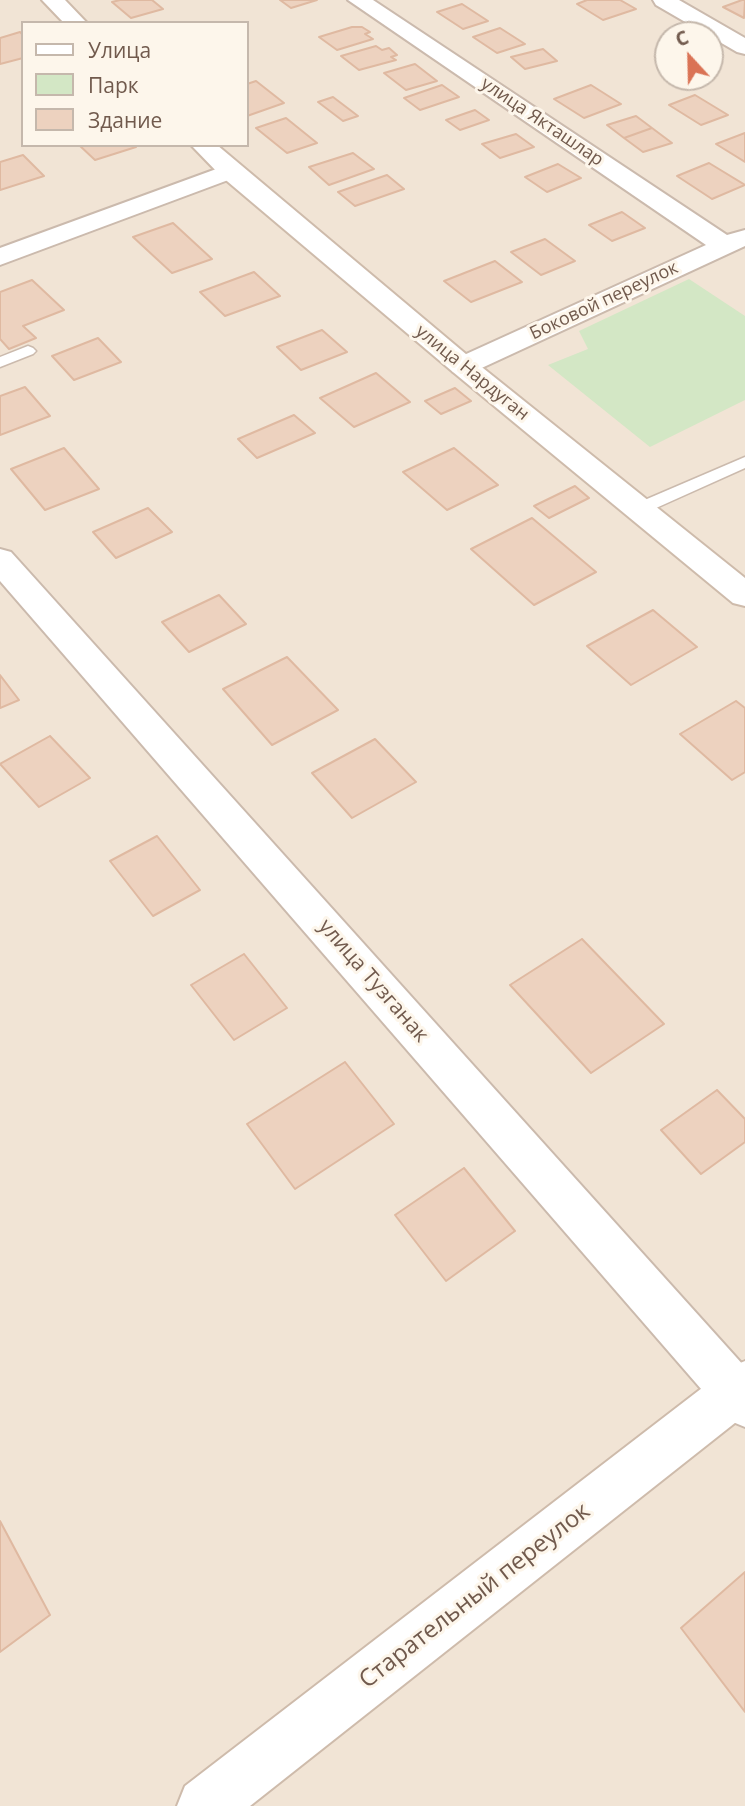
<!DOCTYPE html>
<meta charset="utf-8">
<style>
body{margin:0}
#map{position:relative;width:745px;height:1806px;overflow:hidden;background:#faf2e6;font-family:"Open Sans",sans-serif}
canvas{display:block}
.legend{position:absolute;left:21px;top:21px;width:228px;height:126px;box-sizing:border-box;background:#fdf6eb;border:2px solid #c5b8ac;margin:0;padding:9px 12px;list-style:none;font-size:21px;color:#715a4d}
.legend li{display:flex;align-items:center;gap:14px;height:35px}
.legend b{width:35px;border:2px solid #c5b8ac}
.north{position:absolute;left:654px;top:21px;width:70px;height:70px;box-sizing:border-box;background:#fdf6eb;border:2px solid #c5b8ac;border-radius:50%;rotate:338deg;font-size:19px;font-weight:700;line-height:28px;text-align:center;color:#715a4d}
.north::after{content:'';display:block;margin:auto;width:24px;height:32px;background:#da7355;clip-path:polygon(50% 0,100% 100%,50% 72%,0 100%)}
</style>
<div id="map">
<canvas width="745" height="1806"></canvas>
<ul class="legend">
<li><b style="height:9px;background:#fff"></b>Улица</li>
<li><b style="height:19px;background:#d3e7c5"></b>Парк</li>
<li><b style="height:19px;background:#edd2bf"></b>Здание</li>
</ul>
<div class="north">С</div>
</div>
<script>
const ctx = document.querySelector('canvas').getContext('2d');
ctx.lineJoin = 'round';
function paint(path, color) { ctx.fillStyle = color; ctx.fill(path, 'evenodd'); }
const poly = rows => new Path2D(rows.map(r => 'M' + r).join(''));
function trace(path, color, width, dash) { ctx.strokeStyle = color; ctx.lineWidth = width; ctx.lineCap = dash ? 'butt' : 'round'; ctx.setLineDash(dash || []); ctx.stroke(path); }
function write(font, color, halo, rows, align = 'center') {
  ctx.font = font + ' "Open Sans",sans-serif'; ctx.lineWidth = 6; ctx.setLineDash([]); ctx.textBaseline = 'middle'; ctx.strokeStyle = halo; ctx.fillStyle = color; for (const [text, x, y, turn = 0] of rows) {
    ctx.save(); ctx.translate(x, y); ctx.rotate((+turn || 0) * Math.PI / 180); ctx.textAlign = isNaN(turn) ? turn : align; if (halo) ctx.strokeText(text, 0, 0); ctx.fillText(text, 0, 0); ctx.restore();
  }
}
const residential = poly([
 [0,0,745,0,745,1806,0,1806],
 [23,23,247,23,247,145,23,145],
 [668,35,710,35,710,77,668,77]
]);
const green = poly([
 [689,279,745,316,745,400,650,447,548,365,588,349,579,331]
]);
const building = poly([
 [120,0,152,0,163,9,131,18,112,2,120,0],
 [280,0,317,0,291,8,280,0],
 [587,0,620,0,636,9,603,20,577,4,587,0],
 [745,0,744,18,723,7,742,0,745,0],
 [462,4,488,21,463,29,437,12,462,4],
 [352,27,362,27,370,32,365,34,373,39,337,50,319,37,352,27],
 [500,28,525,44,497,53,473,37,500,28],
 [20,32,23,35,23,58,0,64,0,38,20,32],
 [376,46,382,50,389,48,397,55,391,57,396,60,359,70,341,56,376,46],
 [543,49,557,61,525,69,511,57,543,49],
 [415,64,437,81,406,90,384,73,415,64],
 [256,81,284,103,247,116,247,84,256,81],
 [442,85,459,97,420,110,404,98,442,85],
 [591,85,621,104,584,118,554,99,591,85],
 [695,95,728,115,701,125,669,105,695,95],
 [333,97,358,116,343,121,318,102,333,97],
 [475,110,489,120,460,130,446,120,475,110],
 [636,116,652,128,624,138,607,125,636,116],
 [286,118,317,143,287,153,256,128,286,118],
 [652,128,672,143,643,152,624,138,652,128],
 [745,133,745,162,716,144,745,133],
 [516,134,534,147,500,158,482,144,516,134],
 [79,145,134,145,136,147,95,160,79,145],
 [353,153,374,169,329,185,309,167,353,153],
 [23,155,44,176,0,190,0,162,23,155],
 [709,163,745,185,712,199,677,176,709,163],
 [558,164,581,178,547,192,525,177,558,164],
 [387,175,404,189,355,206,338,192,387,175],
 [622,212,645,228,612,241,589,225,622,212],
 [173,223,212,259,172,273,133,237,173,223],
 [545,239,575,261,541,275,511,252,545,239],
 [495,261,522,282,471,302,444,281,495,261],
 [254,272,280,296,225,316,200,292,254,272],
 [32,280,64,310,23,326,36,338,9,349,0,339,0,292,32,280],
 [322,330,347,352,301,370,277,347,322,330],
 [98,338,121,362,74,380,52,356,98,338],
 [376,373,410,402,354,427,320,398,376,373],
 [25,387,50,416,0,435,0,396,25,387],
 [455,388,471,401,441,414,425,401,455,388],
 [294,415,315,433,257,458,238,439,294,415],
 [64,448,99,489,45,510,11,469,64,448],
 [454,448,498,485,447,510,403,472,454,448],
 [575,486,589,498,549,518,534,506,575,486],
 [148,508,172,532,116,558,93,532,148,508],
 [532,518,596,572,534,605,471,549,532,518],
 [219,595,246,624,189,652,162,622,219,595],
 [653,610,697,647,631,685,587,646,653,610],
 [287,657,338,710,272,745,223,689,287,657],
 [0,675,19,700,0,708,0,675],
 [736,701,745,708,745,772,732,780,680,734,736,701],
 [50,736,90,778,39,807,0,764,50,736],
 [375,739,416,782,352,818,312,773,375,739],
 [157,836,200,890,153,916,110,861,157,836],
 [582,939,664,1024,591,1073,510,985,582,939],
 [244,954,287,1008,234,1040,191,985,244,954],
 [345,1062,394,1124,295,1189,247,1124,345,1062],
 [717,1090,745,1119,745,1142,701,1174,661,1130,717,1090],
 [464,1168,515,1231,446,1281,395,1215,464,1168],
 [0,1521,50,1615,0,1652,0,1521],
 [745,1572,745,1712,681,1628,745,1572]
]);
const lane = poly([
 [28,346,33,348,36,351,33,354,0,367,0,357,28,346],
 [745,457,745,468,645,513,633,513,631,509,633,505,745,457]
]);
const street = poly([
 [348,0,373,0,727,235,745,230,745,246,473,372,463,374,453,372,449,366,453,360,706,245,348,0],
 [653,0,679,0,745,38,745,54,737,52,656,5,653,0],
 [230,164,239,166,242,171,239,176,0,265,0,248,230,164],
 [0,549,11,552,745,1367,745,1427,728,1420,0,581,0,549]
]);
const secondary = poly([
 [42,0,65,0,87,23,64,23,42,0],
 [191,145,217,145,473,360,745,578,745,606,733,603,453,372,221,176,191,145],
 [745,1361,745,1415,250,1806,177,1806,185,1786,728,1368,745,1361]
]);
const farStreetnames = [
 ["улица Якташлар",542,122,34],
 ["Боковой переулок",604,301,-25],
 ["улица Нардуган",472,373,39]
];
const streetNames = [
 ["улица Тузганак",373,981,49]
];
const nearStreetnames = [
 ["Старательный переулок",475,1596,-38]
];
paint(residential, '#f1e4d5');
paint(green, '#d3e7c5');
paint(building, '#edd2bf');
trace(building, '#dfb9a1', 2);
trace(lane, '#cbbaad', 3);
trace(street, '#cbbaad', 4);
trace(secondary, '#cebbab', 4);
paint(lane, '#fff');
paint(street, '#fff');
paint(secondary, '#fff');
write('18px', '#715a4d', '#fdf6eb', farStreetnames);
write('21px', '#715a4d', '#fdf6eb', streetNames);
write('24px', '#715a4d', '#fdf6eb', nearStreetnames);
</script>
